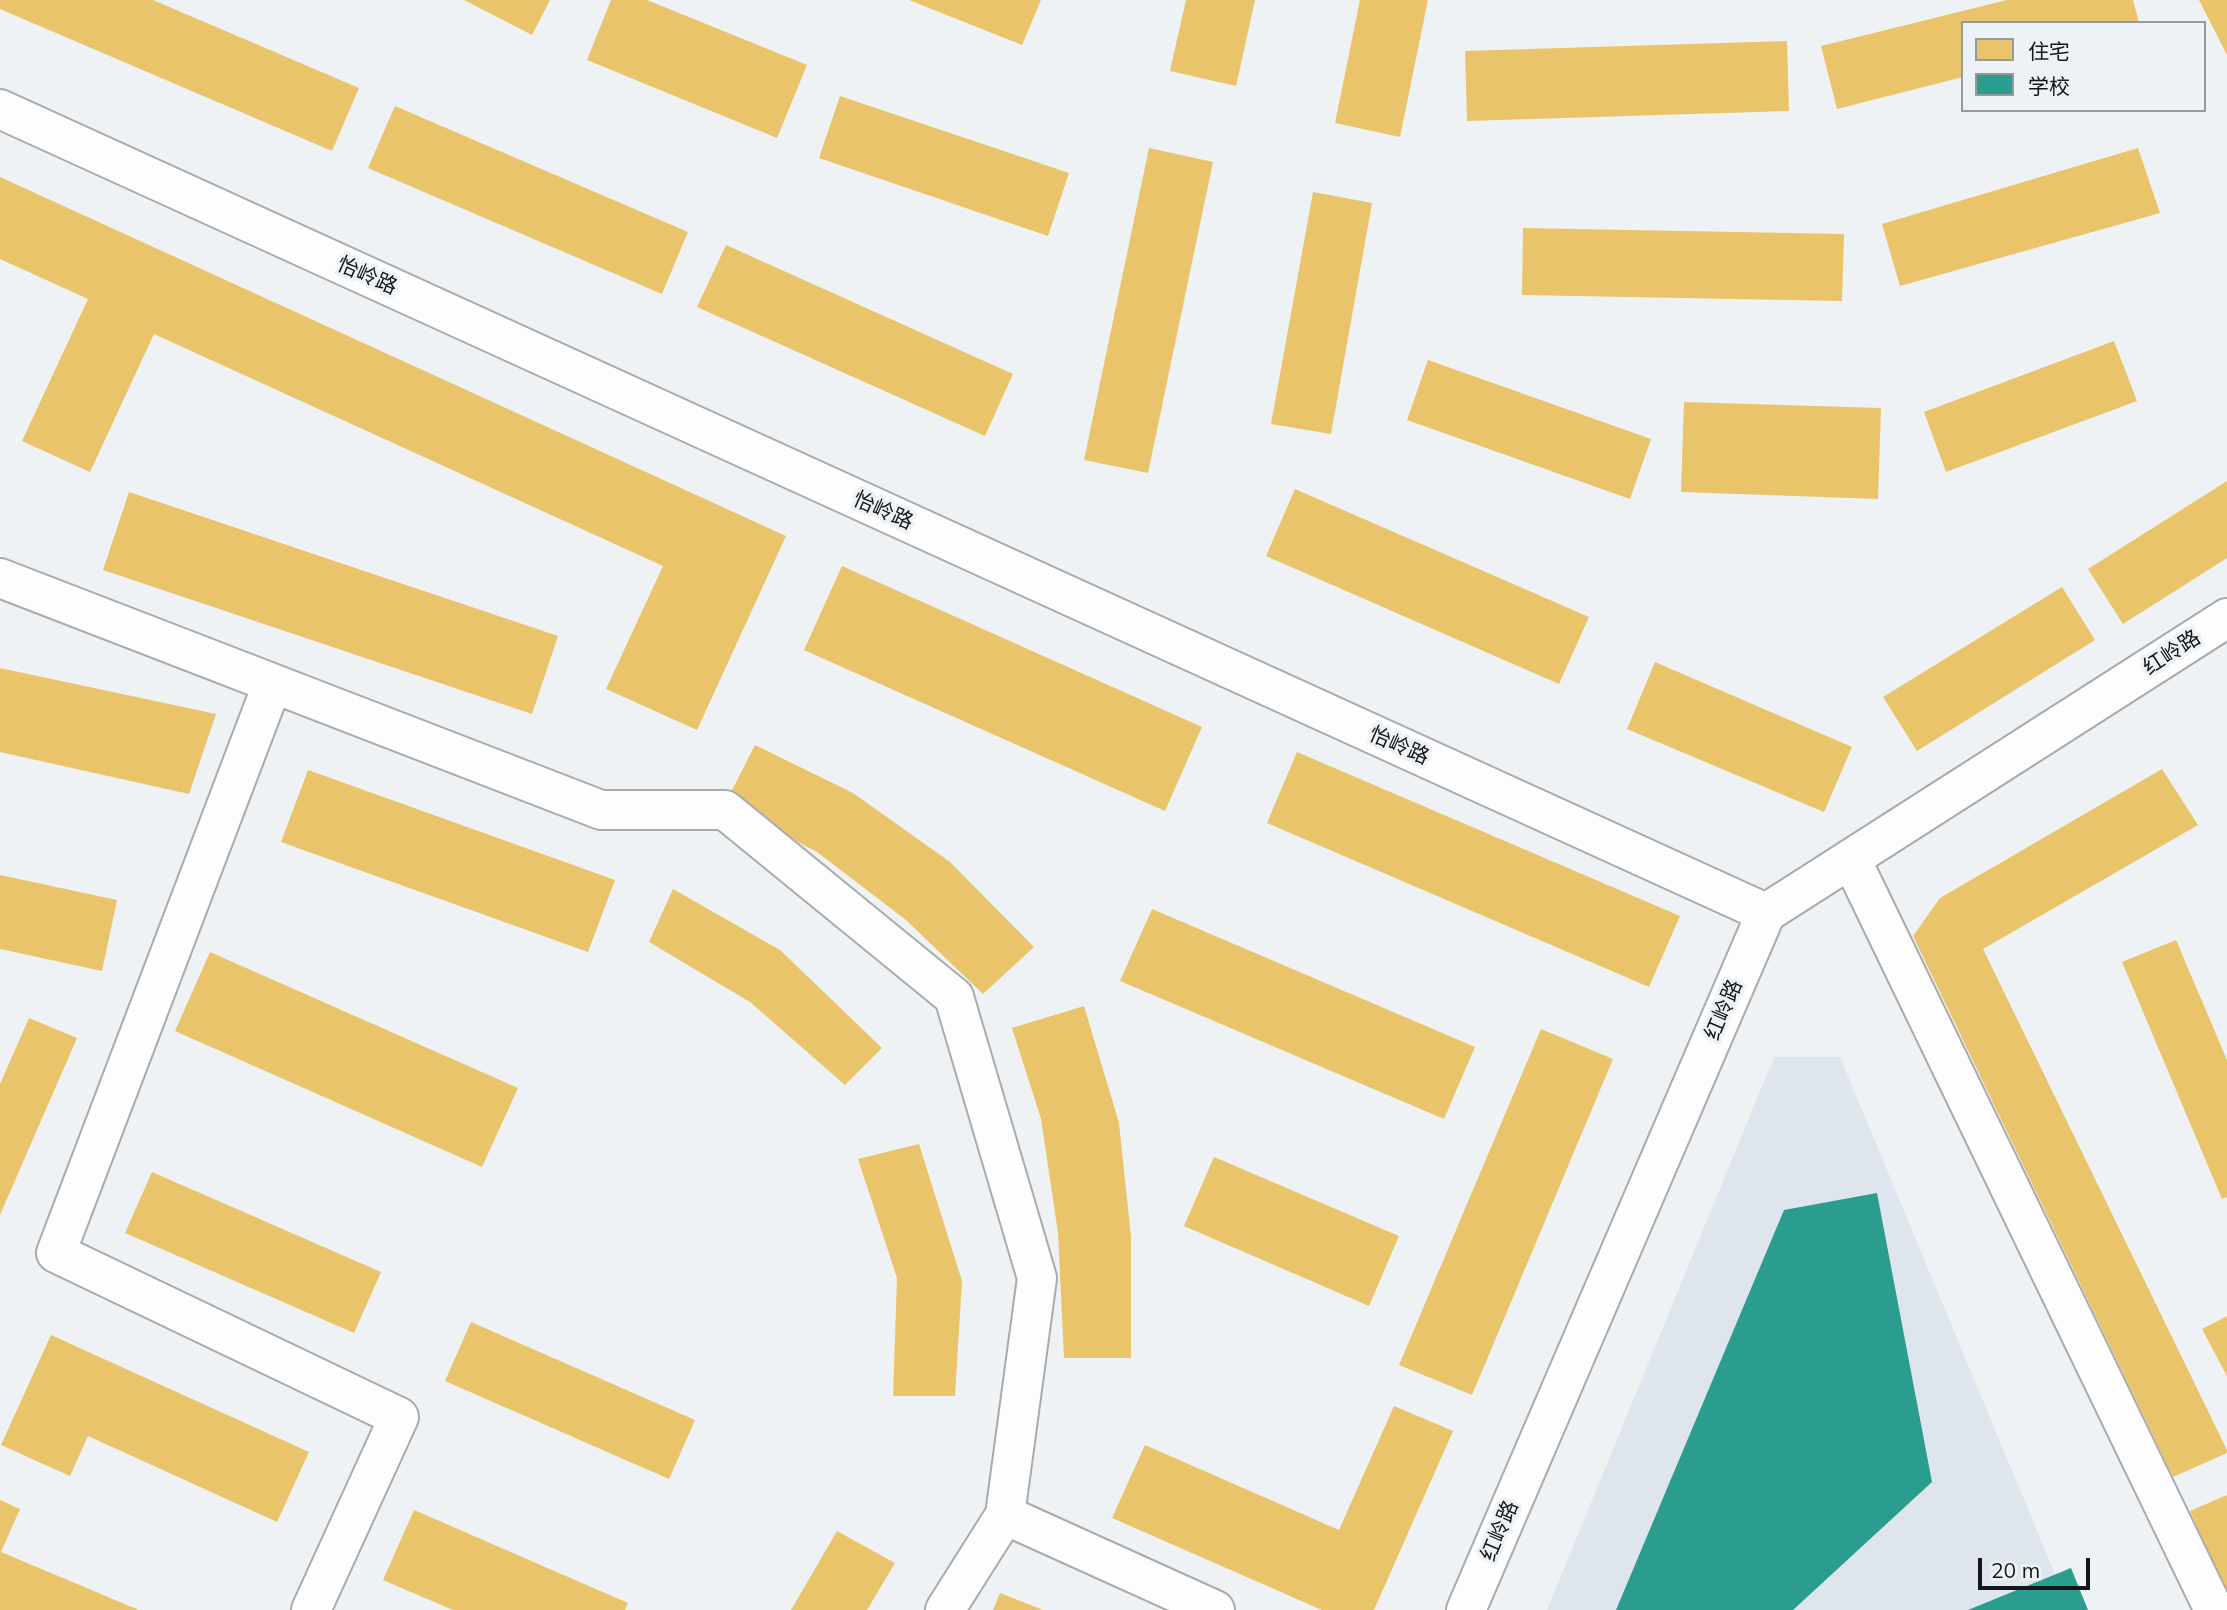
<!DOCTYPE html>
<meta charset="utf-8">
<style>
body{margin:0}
#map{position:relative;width:2227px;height:1610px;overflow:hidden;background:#eff2f4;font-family:Mulish,"Noto Sans SC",sans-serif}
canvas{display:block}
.legend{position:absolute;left:1961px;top:21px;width:245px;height:91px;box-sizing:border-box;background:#edf2f6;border:2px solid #969a9d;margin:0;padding:9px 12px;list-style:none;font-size:21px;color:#141617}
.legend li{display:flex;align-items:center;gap:14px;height:35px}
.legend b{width:35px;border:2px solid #969a9d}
.scale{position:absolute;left:1978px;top:1558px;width:112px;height:32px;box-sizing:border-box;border:4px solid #141617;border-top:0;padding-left:9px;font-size:21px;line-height:24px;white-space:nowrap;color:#141617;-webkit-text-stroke:5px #edf2f6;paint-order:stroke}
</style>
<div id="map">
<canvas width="2227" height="1610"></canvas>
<ul class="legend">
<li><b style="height:19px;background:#e9c46a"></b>住宅</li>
<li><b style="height:19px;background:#2a9d8f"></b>学校</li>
</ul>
<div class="scale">20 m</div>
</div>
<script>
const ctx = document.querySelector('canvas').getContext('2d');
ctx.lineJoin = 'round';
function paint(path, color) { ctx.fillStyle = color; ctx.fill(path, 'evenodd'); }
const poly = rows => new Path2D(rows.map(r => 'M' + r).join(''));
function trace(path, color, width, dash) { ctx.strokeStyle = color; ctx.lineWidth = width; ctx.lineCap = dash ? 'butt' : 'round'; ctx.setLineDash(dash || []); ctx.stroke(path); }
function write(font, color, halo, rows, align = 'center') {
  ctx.font = font + ' Mulish,"Noto Sans SC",sans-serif'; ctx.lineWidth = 7; ctx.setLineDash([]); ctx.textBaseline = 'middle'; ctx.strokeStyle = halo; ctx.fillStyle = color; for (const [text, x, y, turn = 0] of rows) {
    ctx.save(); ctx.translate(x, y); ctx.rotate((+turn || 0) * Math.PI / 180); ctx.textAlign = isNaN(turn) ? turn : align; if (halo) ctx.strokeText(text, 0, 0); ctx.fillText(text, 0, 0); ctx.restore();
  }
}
const built = poly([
 [1774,1057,1840,1057,2070,1610,1547,1610]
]);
const homes = poly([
 [0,0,153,0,359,88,332,151,0,9],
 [464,0,550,0,532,35],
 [611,0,647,0,807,65,777,138,587,60],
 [909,0,1041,0,1022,45],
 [1186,0,1255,0,1236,86,1170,71],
 [1360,0,1428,0,1400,137,1335,123],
 [2007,0,2133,0,2139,23,1963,23,1963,77,1837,109,1821,46],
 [2199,0,2227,0,2227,55],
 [1787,41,1789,111,1467,121,1465,51],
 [840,96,1069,173,1048,236,819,158],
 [395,106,688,232,662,294,368,168],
 [1149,148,1213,162,1148,473,1084,460],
 [2138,148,2160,213,1900,286,1882,224],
 [0,177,786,536,697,730,606,689,663,566,154,334,90,472,22,441,88,299,0,259],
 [1313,192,1372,203,1331,434,1271,424],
 [1523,228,1844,234,1842,301,1522,295],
 [726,245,1013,374,985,436,697,307],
 [2114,341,2137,401,1946,472,1924,412],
 [1428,360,1651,439,1630,499,1407,420],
 [1684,402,1881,408,1878,499,1681,492],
 [2227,481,2227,558,2123,624,2088,569],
 [1295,489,1589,617,1559,684,1266,556],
 [129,492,558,636,532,714,103,570],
 [842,566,1202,727,1165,811,804,650],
 [2062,587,2095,640,1917,751,1883,697],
 [1655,662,1852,747,1824,812,1627,729],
 [0,668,216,714,189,794,0,752],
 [755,745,853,793,950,862,1034,947,983,994,906,920,817,852,725,804],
 [1297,752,1680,916,1649,987,1267,823],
 [2162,769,2198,825,1983,949,2227,1450,2227,1453,2173,1477,1913,936,1940,898],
 [308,770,615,880,588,952,281,842],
 [0,875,117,900,102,971,0,949],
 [673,889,780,950,882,1048,845,1085,750,1002,649,942],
 [1152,909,1475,1047,1444,1119,1120,981],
 [2176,940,2227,1060,2227,1197,2222,1199,2122,962],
 [210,952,518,1088,482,1167,175,1031],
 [1084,1006,1119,1123,1131,1237,1131,1358,1064,1358,1058,1233,1041,1119,1012,1028],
 [29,1018,77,1038,0,1215,0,1084],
 [1541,1029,1613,1059,1472,1395,1399,1365],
 [919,1144,962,1281,955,1396,893,1396,897,1278,858,1159],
 [1214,1157,1399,1236,1369,1306,1184,1226],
 [152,1172,381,1272,354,1333,125,1233],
 [2227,1316,2227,1376,2202,1329],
 [471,1322,695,1420,669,1479,445,1381],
 [51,1335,309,1452,277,1522,88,1436,70,1476,1,1445],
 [1394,1406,1453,1431,1374,1610,1322,1610,1112,1518,1145,1445,1339,1530],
 [2227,1495,2227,1597,2190,1511],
 [0,1500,20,1509,1,1552,139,1610,0,1610],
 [414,1510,628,1603,625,1610,453,1610,383,1580],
 [837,1531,895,1563,867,1610,791,1610],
 [1000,1593,1043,1610,993,1610]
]);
const schools = poly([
 [1877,1193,1932,1482,1793,1610,1616,1610,1784,1210],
 [2071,1568,2088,1610,1968,1610]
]);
const minor = poly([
 [0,109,1766,913],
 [0,578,601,810,725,810,954,997,1037,1278,1005,1515,945,1610],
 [272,685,56,1253,399,1417,311,1610],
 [1851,859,2214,1610],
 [1005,1515,1215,1610],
 [1466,1610,1766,913,2227,618]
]);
const streetNames = [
 ["怡岭路",367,276,24],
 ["怡岭路",883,511,24],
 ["红岭路",2172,653,-33],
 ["怡岭路",1399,746,24],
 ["红岭路",1724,1010,-67],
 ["红岭路",1500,1531,-67]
];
paint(built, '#dfe5ec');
paint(homes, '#e9c46a');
paint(schools, '#2a9d8f');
trace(minor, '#a8aaac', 42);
trace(minor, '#fdfdfd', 38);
write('21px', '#141617', '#edf2f6', streetNames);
</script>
